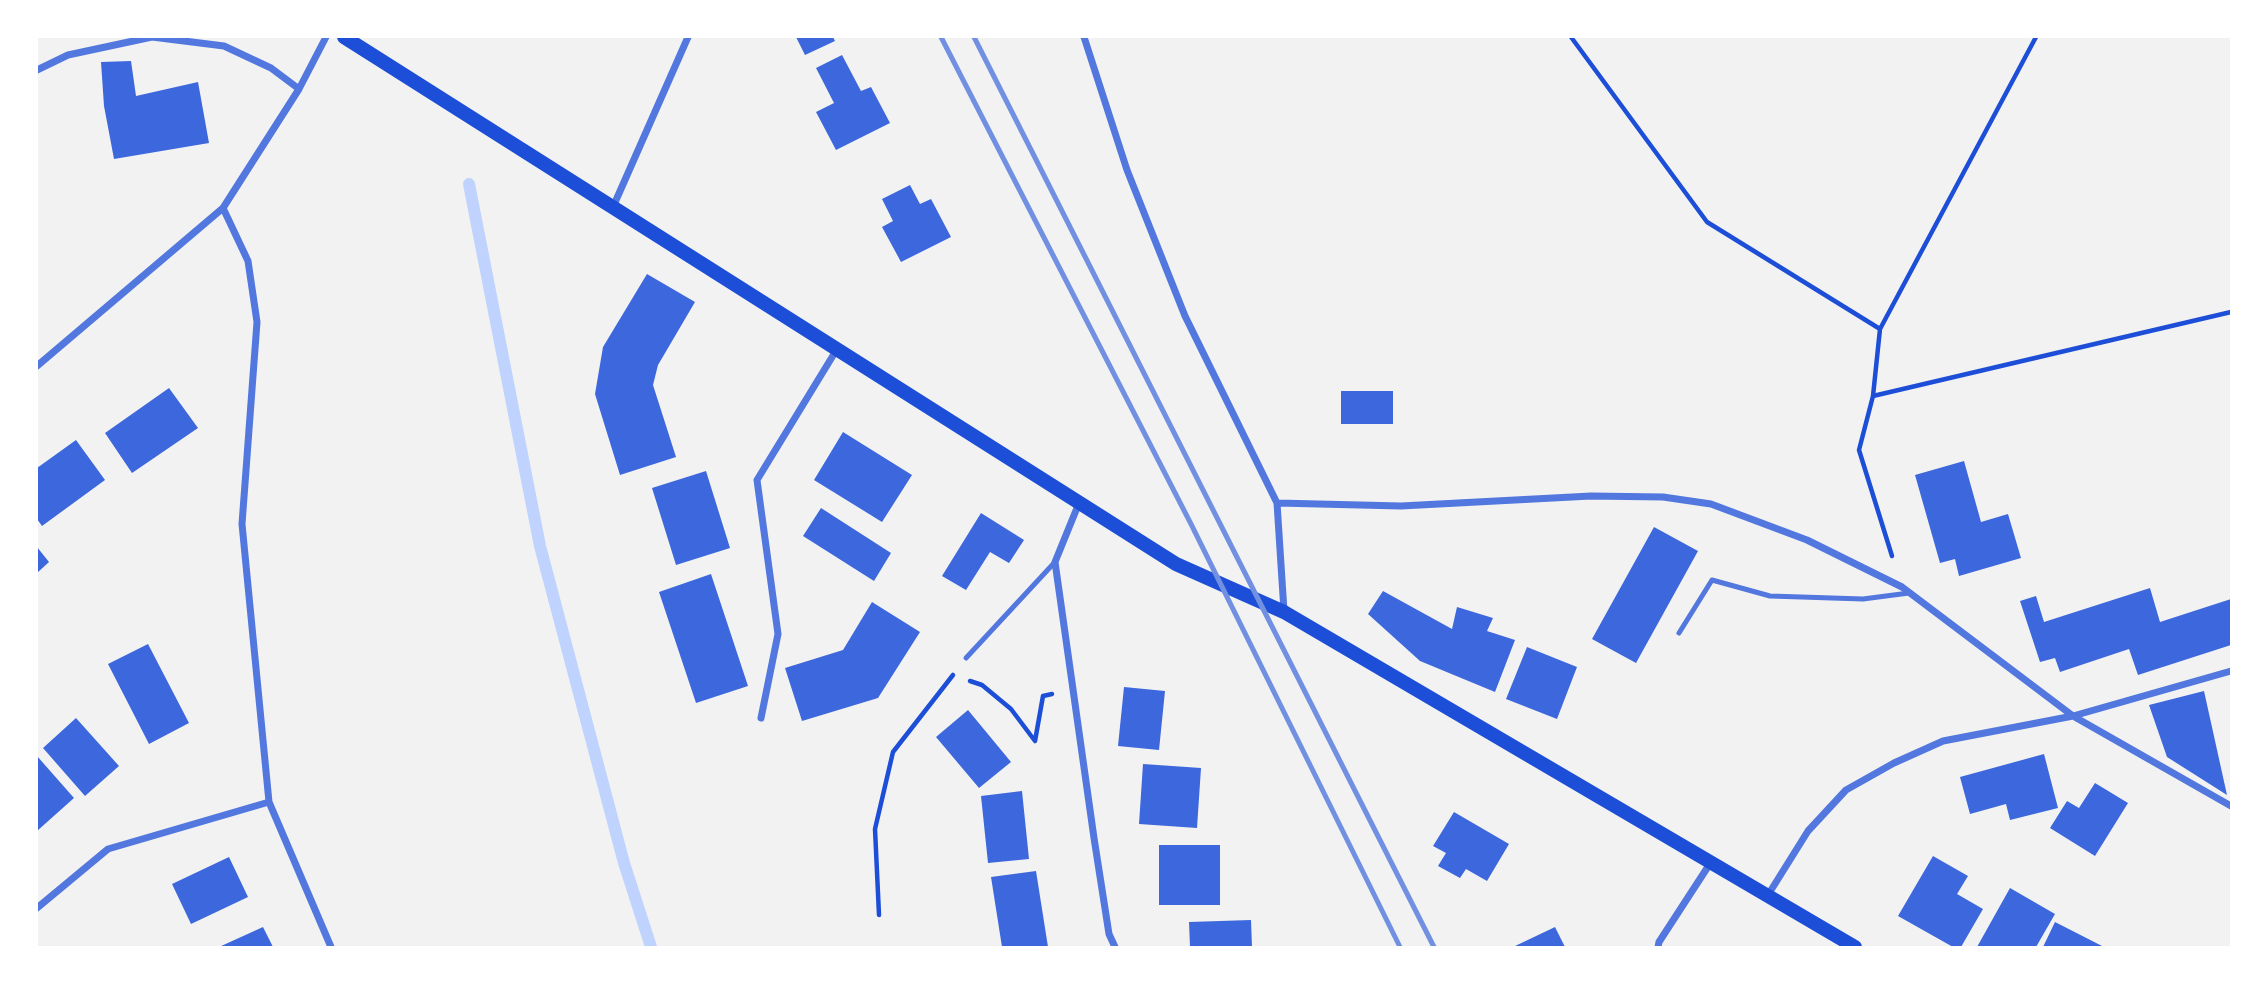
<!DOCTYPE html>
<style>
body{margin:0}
#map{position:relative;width:2268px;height:984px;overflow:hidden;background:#f2f2f2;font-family:Arial,sans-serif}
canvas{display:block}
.frame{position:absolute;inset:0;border:38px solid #fff;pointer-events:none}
</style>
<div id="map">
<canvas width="2268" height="984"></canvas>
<div class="frame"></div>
</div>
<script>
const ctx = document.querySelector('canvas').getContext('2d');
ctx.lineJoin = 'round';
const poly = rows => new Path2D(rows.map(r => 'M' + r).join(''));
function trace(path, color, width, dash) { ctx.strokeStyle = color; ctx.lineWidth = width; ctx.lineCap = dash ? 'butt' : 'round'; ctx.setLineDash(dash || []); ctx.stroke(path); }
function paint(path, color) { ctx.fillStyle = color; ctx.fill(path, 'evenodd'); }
const stream = poly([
 [469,184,540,546,624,863,651,947]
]);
const building = poly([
 [796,37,833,37,835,41,805,55],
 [842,55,861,91,871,87,890,123,836,150,816,112,834,103,816,68],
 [131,61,136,96,198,82,209,143,114,159,104,106,101,62],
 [910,185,920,204,931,199,951,237,901,262,882,227,893,221,882,199],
 [647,274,695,302,658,365,653,385,676,457,620,475,595,394,603,347],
 [169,388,198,428,132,473,105,433],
 [1341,391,1393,391,1393,424,1341,424],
 [843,432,912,475,882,522,814,480],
 [76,440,105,480,42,526,37,519,37,468],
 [1964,461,1981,522,2008,514,2021,558,1959,576,1955,559,1940,563,1915,475],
 [706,471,730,548,676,565,652,488],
 [821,508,891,553,874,581,803,536],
 [981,513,1024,540,1009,563,990,552,966,590,942,576],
 [1654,527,1698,551,1636,663,1592,639],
 [37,547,49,562,37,573],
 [711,574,748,686,696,703,659,592],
 [2150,588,2160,622,2231,599,2231,645,2138,675,2129,649,2060,672,2055,658,2040,662,2020,601,2036,596,2044,622],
 [1383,591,1452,629,1457,607,1493,618,1487,631,1515,640,1495,692,1420,661,1368,614],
 [872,602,920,632,878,698,802,721,785,668,843,650],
 [148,644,189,723,149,744,108,664],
 [1527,647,1577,667,1557,719,1506,699],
 [1124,687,1165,691,1159,750,1118,746],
 [2204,691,2227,795,2167,757,2149,705],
 [968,710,1011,762,979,788,936,737],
 [76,718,119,766,85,796,43,748],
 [2044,754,2058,808,2010,820,2006,804,1970,814,1960,777],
 [37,756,74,798,37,831],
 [1143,764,1201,768,1197,828,1139,824],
 [2095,783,2128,803,2095,856,2050,828,2067,801,2079,808],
 [1022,791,1029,859,988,863,981,796],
 [1454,812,1509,844,1487,881,1466,869,1460,878,1438,866,1446,853,1433,846],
 [1159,845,1220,845,1220,905,1159,905],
 [1933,856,1968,876,1957,894,1983,909,1961,947,1953,947,1898,916],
 [229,857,248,897,191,924,172,884],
 [1036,871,1048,947,1002,947,991,877],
 [2010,888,2055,914,2036,947,1977,947],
 [1251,920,1252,947,1190,947,1189,922],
 [2055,922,2104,947,2043,947],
 [263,927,273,947,219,947],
 [1555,927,1565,947,1513,947]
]);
const path = poly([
 [1571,37,1707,222,1880,329,1873,396],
 [1880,329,2036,37],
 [1892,556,1859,450,1873,396,2231,312],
 [970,681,982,685,1011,709,1035,741,1043,696,1052,694],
 [879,915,875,829,893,752,953,675]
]);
const service = poly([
 [1679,633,1712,580,1770,596,1863,599,1909,593],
 [966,658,1055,562]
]);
const minor = poly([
 [1084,37,1127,170,1185,316,1277,503,1284,611],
 [37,70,68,55,152,37,224,46,271,68,299,89],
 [613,207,688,37],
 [223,208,248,261,257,322,242,524,269,802,331,947],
 [37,366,223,208,299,89,326,37],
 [1079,503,1055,562,1094,838,1109,934,1115,947],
 [1277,503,1401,506,1591,496,1663,497,1711,504,1807,540,1902,587,2073,716,2231,806],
 [761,718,778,634,757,480,837,349],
 [1768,895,1808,831,1846,790,1894,763,1943,741,2073,716,2231,671],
 [37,908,108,849,269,802],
 [1658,947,1659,942,1711,862]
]);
const secondary = poly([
 [344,37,1176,564,1284,612,1855,947]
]);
const rail = poly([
 [941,37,1191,524,1400,947],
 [974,37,1434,947]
]);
trace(stream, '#bfd3fe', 12);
paint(building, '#3d67dc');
trace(path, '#1d4ed8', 4.5);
trace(service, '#5277de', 5);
trace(minor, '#5277de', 7);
trace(secondary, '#1d4ed8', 14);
trace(rail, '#7290e2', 5);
</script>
